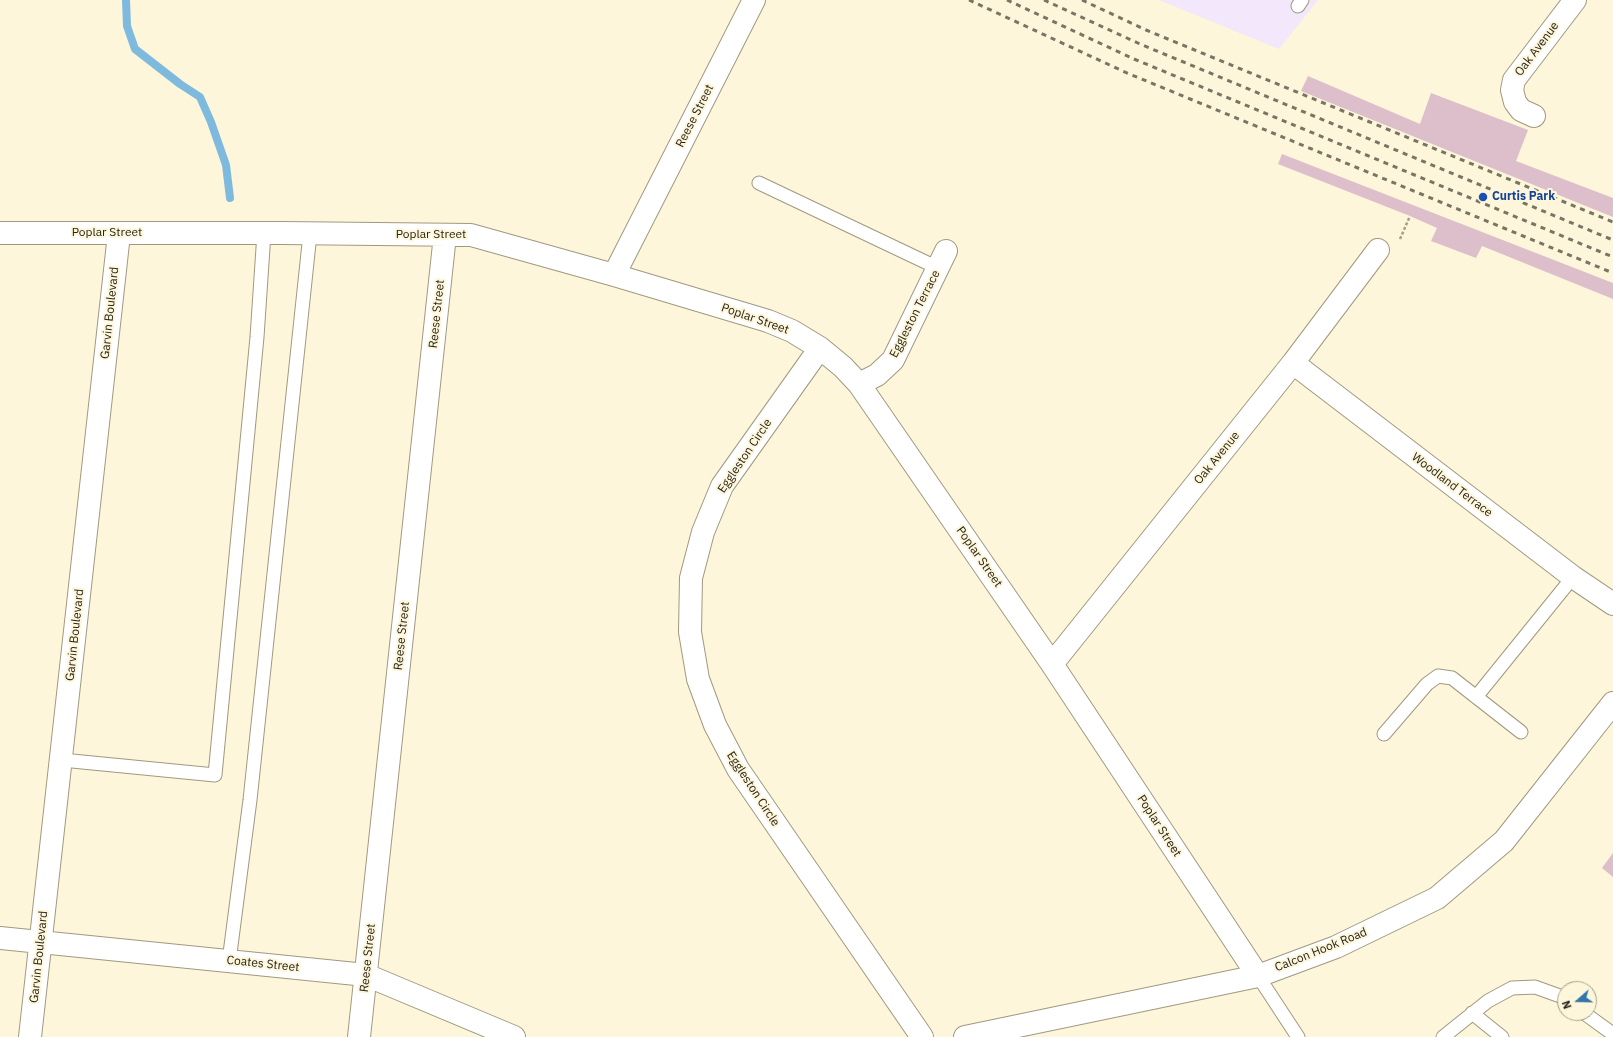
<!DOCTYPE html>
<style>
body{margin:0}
#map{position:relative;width:1613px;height:1037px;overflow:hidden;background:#fdf6da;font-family:"IBM Plex Sans",sans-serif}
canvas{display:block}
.north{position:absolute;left:1557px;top:981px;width:40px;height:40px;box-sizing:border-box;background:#fdf6da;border:1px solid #a7a28d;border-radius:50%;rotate:250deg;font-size:11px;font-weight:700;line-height:16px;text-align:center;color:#27241a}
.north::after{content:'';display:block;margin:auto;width:14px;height:18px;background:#3175ab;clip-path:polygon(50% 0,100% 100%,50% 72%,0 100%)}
</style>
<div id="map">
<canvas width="1613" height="1037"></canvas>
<div class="north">N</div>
</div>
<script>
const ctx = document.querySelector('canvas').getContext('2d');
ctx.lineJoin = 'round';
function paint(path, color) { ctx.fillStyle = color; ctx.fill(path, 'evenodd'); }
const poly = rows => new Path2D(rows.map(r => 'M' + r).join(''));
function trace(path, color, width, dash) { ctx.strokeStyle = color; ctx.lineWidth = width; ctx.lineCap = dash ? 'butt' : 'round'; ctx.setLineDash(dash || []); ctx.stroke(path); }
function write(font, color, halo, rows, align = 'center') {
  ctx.font = font + ' "IBM Plex Sans",sans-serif'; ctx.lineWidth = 4; ctx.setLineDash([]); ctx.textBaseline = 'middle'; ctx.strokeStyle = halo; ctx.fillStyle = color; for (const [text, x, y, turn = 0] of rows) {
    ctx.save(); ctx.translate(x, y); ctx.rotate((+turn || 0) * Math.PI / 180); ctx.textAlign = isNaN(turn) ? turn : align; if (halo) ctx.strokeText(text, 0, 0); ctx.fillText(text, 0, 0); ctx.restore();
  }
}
const industrial = poly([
 [1159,0,1318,0,1279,49]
]);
const stream = poly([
 [126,0,127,26,135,49,180,84,200,97,211,122,226,165,230,198]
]);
const building = poly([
 [1308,76,1420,124,1431,93,1528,130,1516,161,1613,198,1613,217,1301,91],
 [1282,154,1613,283,1613,299,1482,246,1476,258,1431,241,1437,228,1410,216,1278,164],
 [1613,853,1613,877,1602,868]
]);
const path = poly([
 [1400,239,1410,216]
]);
const service = poly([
 [1298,6,1302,0],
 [759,183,938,268],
 [1476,697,1573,577],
 [1384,734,1427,684,1438,676,1452,678,1521,732],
 [62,760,215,775,257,337,264,233],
 [229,961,250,800,310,234],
 [1258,976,1298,1037],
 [1472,1013,1502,1037],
 [1584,1013,1613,1034],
 [1443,1037,1488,1001,1512,988,1535,987,1560,996,1565,999]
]);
const minor = poly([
 [1534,116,1521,110,1515,102,1512,90,1514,80,1575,0],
 [0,233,282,233,471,235,614,275,768,321,792,331,820,348,843,367,859,384,1052,664,1258,976],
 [614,275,754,0],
 [820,348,722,486,703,532,691,578,690,632,698,679,715,725,738,769,922,1037],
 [1293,363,1573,577,1613,604],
 [859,384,877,375,893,360,946,251],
 [1052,664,1293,363,1378,250],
 [0,938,366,975,514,1037],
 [30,1037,119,234],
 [359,1037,445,235]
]);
const tertiary = poly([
 [965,1037,1258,976,1336,947,1437,898,1504,841,1613,703]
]);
const rail = poly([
 [969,0,1127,73,1613,273],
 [1007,0,1134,59,1613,257],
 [1044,0,1140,44,1613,240],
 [1082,0,1146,30,1613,222]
]);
const markers = [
 [1483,197,5,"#1a4fb4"]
];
const streetNames = [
 ["Oak Avenue",1537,49,-53],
 ["Reese Street",695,116,-63],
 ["Poplar Street",107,233],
 ["Poplar Street",431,235],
 ["Garvin Boulevard",110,313,-84],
 ["Reese Street",437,314,-84],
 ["Eggleston Terrace",915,314,-63],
 ["Poplar Street",755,319,19],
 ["Eggleston Circle",745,456,-56],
 ["Oak Avenue",1217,458,-51],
 ["Woodland Terrace",1452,485,37],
 ["Poplar Street",979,557,55],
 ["Garvin Boulevard",75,635,-84],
 ["Reese Street",402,636,-84],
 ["Eggleston Circle",753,789,57],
 ["Poplar Street",1159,826,57],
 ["Calcon Hook Road",1321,950,-22],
 ["Garvin Boulevard",39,957,-84],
 ["Reese Street",368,958,-84],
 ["Coates Street",263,964,6]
];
const transitNames = [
 ["Curtis Park",1492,197]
];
paint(industrial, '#f2e7fb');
trace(stream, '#7eb9de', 8);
paint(building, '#dcbfcb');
trace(service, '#a09980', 15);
trace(minor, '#a09980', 24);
trace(tertiary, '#a09980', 24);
trace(path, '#a5a08b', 2.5, [3, 2]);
trace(service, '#fff', 13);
trace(minor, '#fff', 22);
trace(tertiary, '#fff', 22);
trace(rail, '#797564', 3, [5, 5]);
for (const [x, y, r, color] of markers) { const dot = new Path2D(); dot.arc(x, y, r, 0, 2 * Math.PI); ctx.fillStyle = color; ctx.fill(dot); trace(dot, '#fdf6da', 1.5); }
write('12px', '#27241a', '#fdf6da', streetNames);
write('bold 12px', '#164399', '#fdf6da', transitNames, 'left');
</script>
